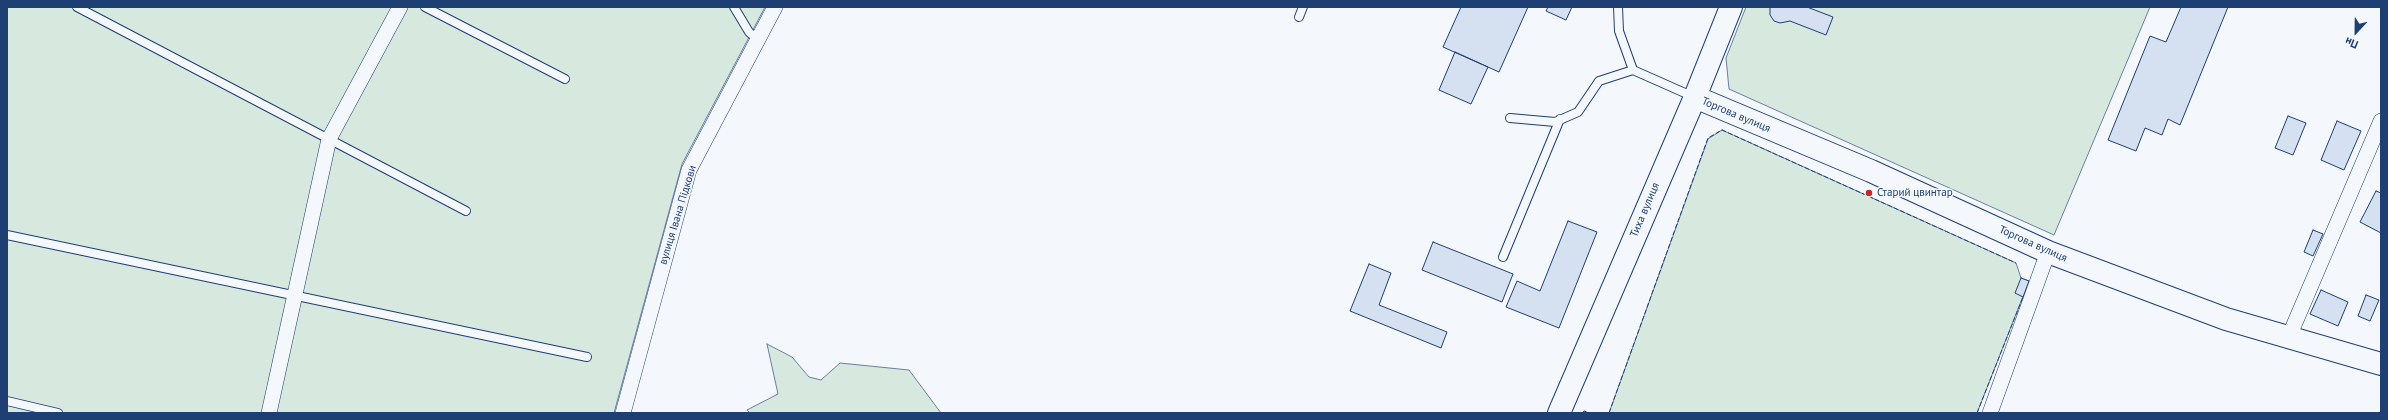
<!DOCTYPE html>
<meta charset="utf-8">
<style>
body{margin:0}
#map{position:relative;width:2388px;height:420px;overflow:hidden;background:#f4f7fb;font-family:"PT Sans",sans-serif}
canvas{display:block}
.frame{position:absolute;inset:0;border:8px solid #1d3f73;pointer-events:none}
.north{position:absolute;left:2336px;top:12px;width:40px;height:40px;-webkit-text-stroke:3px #f4f7fb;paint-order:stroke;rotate:202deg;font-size:11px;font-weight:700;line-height:16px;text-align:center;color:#1d3f73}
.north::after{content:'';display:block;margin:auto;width:14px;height:18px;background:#1d3f73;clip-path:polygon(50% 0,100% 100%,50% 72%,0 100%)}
</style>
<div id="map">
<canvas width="2388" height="420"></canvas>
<div class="frame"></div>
<div class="north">Пн</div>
</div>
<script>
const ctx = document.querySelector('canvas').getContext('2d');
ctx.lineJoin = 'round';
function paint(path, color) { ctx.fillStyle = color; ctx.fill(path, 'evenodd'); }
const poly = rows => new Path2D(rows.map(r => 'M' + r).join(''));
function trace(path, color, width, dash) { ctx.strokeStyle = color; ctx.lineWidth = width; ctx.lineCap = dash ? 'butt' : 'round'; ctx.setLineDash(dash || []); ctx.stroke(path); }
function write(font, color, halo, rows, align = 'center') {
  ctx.font = font + ' "PT Sans",sans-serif'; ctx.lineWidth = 3; ctx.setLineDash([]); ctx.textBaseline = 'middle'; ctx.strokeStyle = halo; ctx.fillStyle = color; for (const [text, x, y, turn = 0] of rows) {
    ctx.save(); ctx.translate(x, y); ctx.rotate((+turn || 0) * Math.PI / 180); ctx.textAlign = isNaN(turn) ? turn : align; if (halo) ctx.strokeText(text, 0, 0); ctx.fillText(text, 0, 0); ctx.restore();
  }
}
const green = poly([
 [7,7,765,7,682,164,614,413,7,413,7,7],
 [1746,7,2150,7,2054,235,1729,89,1726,58,1746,7],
 [1722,130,2016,263,2021,278,2029,281,1977,413,1609,413,1708,139,1722,130],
 [767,344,792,357,809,377,821,380,840,363,909,370,941,413,750,413,747,410,778,394,767,344]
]);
const building = poly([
 [1461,7,1528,7,1499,72,1443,47,1461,7],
 [1548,7,1572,7,1566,20,1546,11,1548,7],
 [1770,7,1807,7,1833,17,1826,35,1790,21,1780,23,1774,21,1770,15,1770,7],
 [2181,7,2228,7,2180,125,2168,119,2162,135,2145,128,2136,151,2108,140,2150,36,2166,42,2181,7],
 [1455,52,1488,67,1471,104,1439,90,1455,52],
 [2288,116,2306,123,2293,155,2275,148,2288,116],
 [2337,121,2361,131,2344,170,2321,160,2337,121],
 [2376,191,2381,193,2381,233,2360,222,2376,191],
 [1568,221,1597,232,1559,328,1506,307,1517,281,1540,291,1568,221],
 [2313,230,2323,234,2313,256,2304,252,2313,230],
 [1433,242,1513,274,1502,302,1422,270,1433,242],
 [1369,264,1391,273,1379,305,1447,332,1441,348,1350,311,1369,264],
 [2021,278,2029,281,2023,297,2015,293,2021,278],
 [2321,290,2348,302,2338,326,2310,314,2321,290],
 [2366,295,2379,300,2370,321,2358,316,2366,295]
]);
const lane = poly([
 [77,7,466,211],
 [425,7,565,79],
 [734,7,749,32,758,40],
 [1618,7,1619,31,1633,70,1694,97],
 [1299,17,1303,7],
 [1510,118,1555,122,1578,112,1599,81,1633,70],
 [7,235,587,357],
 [1503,257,1560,119],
 [7,401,58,413]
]);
const street = poly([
 [2288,339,2381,121],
 [269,413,329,139,400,7],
 [623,413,689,170,775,7],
 [1990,413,2048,252]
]);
const secondary = poly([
 [1695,97,1871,171,2048,252,2226,319,2381,364],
 [1559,413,1695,97,1731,7]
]);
const fence = poly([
 [1583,413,1584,411,1590,413],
 [1609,413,1708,138,1722,130,2016,263],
 [1977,413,2023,297]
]);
const markers = [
 [1869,193,4,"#c62828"]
];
const streetNames = [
 ["Торгова вулиця",1736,115,23],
 ["Тиха вулиця",1645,210,-67],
 ["вулиця Івана Підкови",678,215,-73],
 ["Торгова вулиця",2033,244,24]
];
const poiNames = [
 ["Старий цвинтар",1877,193]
];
paint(green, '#d7e8df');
trace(green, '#687fa3', 1);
paint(building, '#d5e0f0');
trace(building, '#1d3f73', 1);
trace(lane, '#1d3f73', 10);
trace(street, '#1d3f73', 16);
trace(secondary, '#1d3f73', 24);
trace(lane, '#f4f7fb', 8);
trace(street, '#f4f7fb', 15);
trace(secondary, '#f4f7fb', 22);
trace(fence, '#1d3f73', 1, [5, 2]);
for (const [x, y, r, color] of markers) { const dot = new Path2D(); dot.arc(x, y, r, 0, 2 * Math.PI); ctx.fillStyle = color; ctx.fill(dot); trace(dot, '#f4f7fb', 1.5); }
write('11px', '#1d3f73', '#f4f7fb', streetNames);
write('11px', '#1d3f73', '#f4f7fb', poiNames, 'left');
</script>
